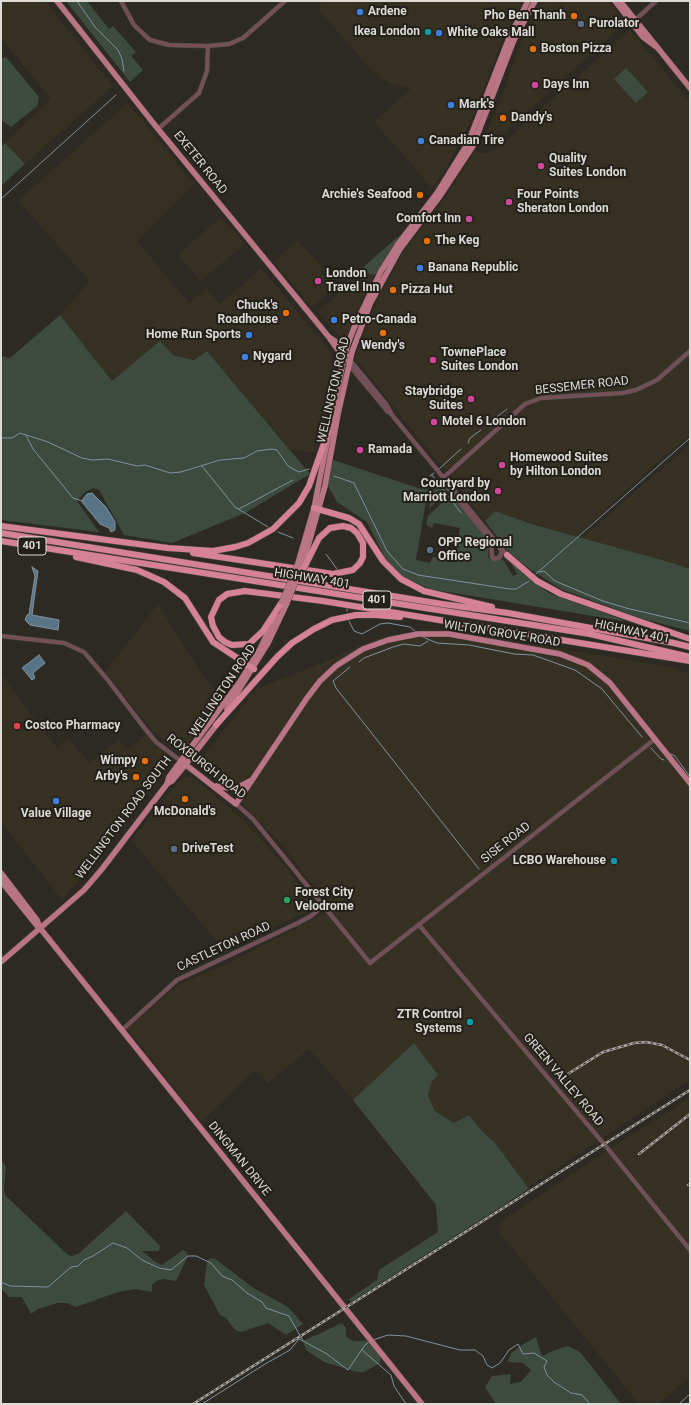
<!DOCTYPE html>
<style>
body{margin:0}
#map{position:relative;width:691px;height:1405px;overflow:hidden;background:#2d2a23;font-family:Roboto,sans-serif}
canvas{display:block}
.frame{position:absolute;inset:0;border:2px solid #dcdad5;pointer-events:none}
</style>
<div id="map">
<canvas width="691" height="1405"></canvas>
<div class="frame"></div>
</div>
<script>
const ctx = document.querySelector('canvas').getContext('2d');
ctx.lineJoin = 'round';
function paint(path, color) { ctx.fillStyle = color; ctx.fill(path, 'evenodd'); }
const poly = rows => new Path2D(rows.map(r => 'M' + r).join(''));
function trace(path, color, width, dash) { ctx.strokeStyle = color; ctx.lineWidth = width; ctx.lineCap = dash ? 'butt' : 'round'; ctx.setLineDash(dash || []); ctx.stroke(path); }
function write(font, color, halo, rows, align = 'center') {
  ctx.font = font + ' Roboto,sans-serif'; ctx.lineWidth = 4; ctx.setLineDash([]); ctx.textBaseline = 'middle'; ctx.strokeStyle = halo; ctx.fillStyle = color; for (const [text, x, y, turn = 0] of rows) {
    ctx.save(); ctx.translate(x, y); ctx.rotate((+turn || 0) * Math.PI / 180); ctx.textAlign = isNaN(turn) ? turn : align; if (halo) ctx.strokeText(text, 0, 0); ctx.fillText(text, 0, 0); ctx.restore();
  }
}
const built = poly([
 [1,1,45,1,113,86,25,164,5,143,51,99,1,38],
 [319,1,523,1,502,42,472,119,445,170,432,188,374,122,411,89,387,82,375,74,317,8,322,4],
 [542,1,609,1,626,22,490,146,480,145,498,107,521,42],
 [630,30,690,102,690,434,615,500,577,537,495,511,485,521,355,358,376,302,406,247,441,204,475,151,483,154,495,150],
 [128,103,194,184,137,241,189,303,206,288,220,304,261,268,331,352,335,373,315,453,291,450,207,351,194,360,173,355,160,341,112,381,60,315,90,281,18,201],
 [221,217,245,244,200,281,178,255],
 [297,240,324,269,320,272,334,288,312,307,274,262],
 [362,272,375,275,346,339,342,340,318,312],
 [690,444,690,569,669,562,582,538],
 [158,604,202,674,220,697,183,751,178,753,153,731,105,672],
 [434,628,672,667,690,674,690,1080,528,1187,496,1144,482,1131,469,1115,454,1123,435,1111,428,1096,432,1081,415,1044,353,1100,309,1049,268,1083,255,1070,201,1122,127,1029,178,985,231,962,321,915,329,907,284,847,233,794,197,764,256,689,322,663,382,636],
 [1,674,57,748,69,738,89,763,118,739,127,750,148,733,175,756,114,840,62,900,1,822],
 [183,777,195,778,243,820,292,874,315,908,224,950,131,840],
 [690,1098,690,1377,659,1404,639,1404,499,1232,501,1221,614,1146]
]);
const green = poly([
 [66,1,87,1,109,29,113,26,136,52,131,56,143,70,130,82],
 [6,57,39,97,37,106,11,127,1,120,1,59],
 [626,68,648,92,636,103,614,79],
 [5,143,25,164,1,186,1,147],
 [401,234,375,275,362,272,361,269],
 [60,315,112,381,160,341,173,355,194,360,207,351,310,474,245,513,172,543,124,535,99,490,93,488,84,493,77,501,99,532,1,520,1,356,10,358],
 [333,460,421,489,426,487,428,489,416,560,430,563,433,557,448,559,450,553,454,551,457,546,460,528,434,523,432,528,426,525,428,516,446,499,444,496,429,508,433,491,441,483,489,541,488,557,492,561,501,559,504,561,513,576,517,574,509,560,523,574,549,593,629,622,430,589,402,576,386,560,367,522,337,502,327,484],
 [495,511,535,525,669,562,690,569,690,631,640,618,561,589,539,575,527,567,508,551,485,521],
 [414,1043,438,1075,432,1081,428,1096,435,1111,454,1123,469,1115,482,1131,496,1144,529,1189,351,1302,349,1299,377,1280,379,1270,438,1232,436,1205,353,1100],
 [1,1159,6,1167,4,1187,5,1195,68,1255,72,1256,78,1254,126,1211,160,1246,159,1251,142,1251,154,1261,162,1265,183,1250,186,1252,188,1256,176,1281,163,1279,156,1281,152,1285,152,1292,135,1289,118,1292,76,1307,67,1303,57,1303,38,1309,31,1314,22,1297,9,1297,1,1288],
 [214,1258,252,1287,288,1307,303,1324,286,1335,268,1323,241,1332,235,1330,226,1318,220,1315,204,1285,207,1262,209,1259],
 [342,1323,346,1328,346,1337,354,1341,367,1341,376,1349,381,1359,380,1363,364,1372,357,1372,324,1362,306,1350,303,1341],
 [536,1337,542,1356,555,1350,568,1346,580,1352,621,1404,496,1404,485,1387,492,1376,511,1374,510,1384,521,1382,531,1370,523,1363,508,1362,511,1353,525,1343]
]);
const water = poly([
 [92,493,106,507,115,522,115,530,111,532,109,528,100,524,82,502,83,499,87,494,92,493],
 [32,567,38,571,32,615,59,620,58,630,30,625,25,620,27,615,29,614,35,576,32,567],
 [39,655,45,663,33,673,35,678,32,680,22,668,39,655]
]);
const stream = poly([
 [77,1,95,27,118,50,122,59,124,71],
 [1,199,116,95],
 [489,423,507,409],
 [26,435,33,449,73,498,82,501],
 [1,438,12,438,20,433,48,442,82,458,92,460,108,459,137,466,145,465,170,473,181,472,220,460,244,458,257,451,272,449,277,450,288,466,293,469,299,472,309,469],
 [468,443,470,438,481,430],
 [202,466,235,507,268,527],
 [439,469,461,449],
 [432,475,461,513],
 [334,476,354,483,387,551,403,569,418,575,510,589,516,589,529,581],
 [430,476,434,473],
 [239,509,293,480],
 [278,532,293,538],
 [326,554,337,569],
 [539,572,544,571,555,581,603,601,626,608,690,623],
 [536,574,690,438],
 [347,609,347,611],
 [349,621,354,631,362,634,380,624,388,623,410,627,416,632],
 [423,637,437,643,469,645,514,654,533,655,575,670,602,689,642,737],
 [359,662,364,658,393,647,404,644,420,646,428,641],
 [350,667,333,681,336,688,479,869],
 [651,748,661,759,664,760],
 [671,754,675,756,690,777],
 [1,1282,10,1286,48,1287,71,1267,78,1266,84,1260,93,1256,113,1243,127,1248,142,1260,159,1268,171,1270,188,1256,196,1256,211,1263,222,1276,232,1280,247,1293,262,1302,266,1308,289,1316,303,1341,327,1354,348,1370,365,1345,368,1343],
 [373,1340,388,1335,406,1336,460,1350,475,1350,483,1356,487,1365,492,1368,500,1363,509,1350,518,1344,523,1354,534,1353,547,1361,544,1367,547,1375,554,1382,571,1393,582,1395,590,1404],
 [362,1350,391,1375,394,1386,406,1404],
 [202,1404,265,1364,290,1350,299,1339,303,1341],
 [679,1404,690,1394]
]);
const minor = poly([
 [121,1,134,25,150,40,169,45,208,46,229,44,243,38,285,1],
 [634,21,656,1],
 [158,129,199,93,207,71,208,46],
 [350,360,386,404,392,415,507,555],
 [349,365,388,412],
 [443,478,525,404,541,398,623,393,636,390,657,380,690,351],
 [443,478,445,484,491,541,492,557,494,559,500,557,502,551,500,548],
 [1,636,64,643,84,652,107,679,146,730,156,742,181,761],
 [236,804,253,819,370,963,655,739],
 [419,925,604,1144,690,1250],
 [122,1030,177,980,298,923,311,916,323,906]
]);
const major = poly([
 [57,1,154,124,328,336,345,360],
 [615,1,643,37,655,46],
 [620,1,690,88],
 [329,337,336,342,346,355],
 [298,563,314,508,342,367,347,346,354,328,381,271,398,244,437,193,468,143,509,38,528,1],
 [303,564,325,486,338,414,352,352,370,304,400,249,440,196,473,146,514,40,535,1],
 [227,709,268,643,287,603],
 [181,761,236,804,307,698,320,681,336,666,363,649,388,640,418,634,449,634,560,654,588,665,610,683,690,783],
 [167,784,172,781,186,764,218,723],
 [216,786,235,789,250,781],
 [1,873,37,920,40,928,422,1404],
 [1,881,38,927],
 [1,962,84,890,102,869,167,784,169,777,239,683,260,649,276,615]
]);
const highway = poly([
 [314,508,349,518,359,524,383,561,401,579,424,591,492,607],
 [1,526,168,548,213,551,235,547,248,543,273,529,299,503,309,486,328,432],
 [1,533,442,604,508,613,674,643,690,647],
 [1,541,590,634,690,657],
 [193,553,333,574,353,570,360,563,363,557,363,543,357,533,351,528,343,526,330,528,319,538,306,564],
 [507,555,537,581,561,594,690,639],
 [76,557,137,570,164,582,185,598,213,642,254,669],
 [282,602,263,631,249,644,232,645,225,642,219,637,213,626,211,617,219,600,227,594,245,591,323,601,690,661],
 [216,725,277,657,292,643,314,629,332,620,356,615,376,615,400,617]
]);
const rail = poly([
 [563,1077,603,1052,634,1043,646,1042,662,1045,690,1060],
 [639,1154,690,1114],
 [688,1185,690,1184],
 [193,1404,690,1090]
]);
const majorBridge = poly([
 [282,602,298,563],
 [287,603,303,564]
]);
const highwayBridge = poly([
 [298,578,306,564]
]);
const markers = [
 [360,12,4,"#3f7fe0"],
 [574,16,4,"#e8710a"],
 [581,24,4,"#5c6f8a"],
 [428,32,4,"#0f9aa8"],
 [439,33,4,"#3f7fe0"],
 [533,49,4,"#e8710a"],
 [535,85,4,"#d1479c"],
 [451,105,4,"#3f7fe0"],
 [503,118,4,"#e8710a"],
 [421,141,4,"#3f7fe0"],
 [541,166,4,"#d1479c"],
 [420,195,4,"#e8710a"],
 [509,202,4,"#d1479c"],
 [469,219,4,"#d1479c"],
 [427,241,4,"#e8710a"],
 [420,268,4,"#3f7fe0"],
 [318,281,4,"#d1479c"],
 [393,290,4,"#e8710a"],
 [286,313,4,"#e8710a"],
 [334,320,4,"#3f7fe0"],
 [383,333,4,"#e8710a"],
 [249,335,4,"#3f7fe0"],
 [245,357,4,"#3f7fe0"],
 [433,360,4,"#d1479c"],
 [471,399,4,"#d1479c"],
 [434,422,4,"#d1479c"],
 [360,450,4,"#d1479c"],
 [502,465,4,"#d1479c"],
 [498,491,4,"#d1479c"],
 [430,550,4,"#5c6f8a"],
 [17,726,4,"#e0444e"],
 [145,761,4,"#e8710a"],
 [136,777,4,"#e8710a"],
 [185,799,4,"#e8710a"],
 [56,801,4,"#3f7fe0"],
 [174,849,4,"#5c6f8a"],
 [614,861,4,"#0f9aa8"],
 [287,900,4,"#2e9e5b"],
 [470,1022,4,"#0f9aa8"]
];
const shields = [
 [32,546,28],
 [377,600,28]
];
const shieldNames = [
 ["401",32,546],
 ["401",377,600]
];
const poiNames = [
 ["Ardene",368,12],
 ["Pho Ben Thanh",566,16,"right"],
 ["Purolator",589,24],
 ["Ikea London",420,32,"right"],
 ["White Oaks Mall",447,33],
 ["Boston Pizza",541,49],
 ["Days Inn",543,85],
 ["Mark's",459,105],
 ["Dandy's",511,118],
 ["Canadian Tire",429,141],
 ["Quality",549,159],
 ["Suites London",549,173],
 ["Archie's Seafood",412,195,"right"],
 ["Four Points",517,195],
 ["Sheraton London",517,209],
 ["Comfort Inn",461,219,"right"],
 ["The Keg",435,241],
 ["Banana Republic",428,268],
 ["London",326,274],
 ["Travel Inn",326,288],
 ["Pizza Hut",401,290],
 ["Chuck's",278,306,"right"],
 ["Roadhouse",278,320,"right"],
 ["Petro-Canada",342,320],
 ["Home Run Sports",241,335,"right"],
 ["Wendy's",383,346,"center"],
 ["TownePlace",441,353],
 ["Suites London",441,367],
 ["Nygard",253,357],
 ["Staybridge",463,392,"right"],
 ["Suites",463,406,"right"],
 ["Motel 6 London",442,422],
 ["Ramada",368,450],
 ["Homewood Suites",510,458],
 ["by Hilton London",510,472],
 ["Courtyard by",490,484,"right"],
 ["Marriott London",490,498,"right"],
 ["OPP Regional",438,543],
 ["Office",438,557],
 ["Costco Pharmacy",25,726],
 ["Wimpy",137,761,"right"],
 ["Arby's",128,777,"right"],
 ["McDonald's",185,812,"center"],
 ["Value Village",56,814,"center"],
 ["DriveTest",182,849],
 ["LCBO Warehouse",606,861,"right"],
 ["Forest City",295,893],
 ["Velodrome",295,907],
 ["ZTR Control",462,1015,"right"],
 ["Systems",462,1029,"right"]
];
const streetNames = [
 ["EXETER ROAD",200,163,51],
 ["BESSEMER ROAD",582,386,-6],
 ["WELLINGTON ROAD",334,390,-77],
 ["HIGHWAY 401",312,579,9],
 ["HIGHWAY 401",632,632,12],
 ["WILTON GROVE ROAD",502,634,9],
 ["WELLINGTON ROAD",223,691,-56],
 ["ROXBURGH ROAD",206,767,38],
 ["WELLINGTON ROAD SOUTH",124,818,-53],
 ["SISE ROAD",506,843,-38],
 ["CASTLETON ROAD",224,947,-25],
 ["GREEN VALLEY ROAD",563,1080,50],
 ["DINGMAN DRIVE",239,1159,51]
];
paint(built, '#353022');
paint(green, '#3c4b3e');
paint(water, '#587588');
trace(water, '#80939f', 1);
trace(stream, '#80939f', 1);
trace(minor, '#49463f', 5);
trace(major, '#49463f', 6);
trace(highway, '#49463f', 7);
trace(minor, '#735058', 4);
trace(major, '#b97485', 5.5);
trace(highway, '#d58297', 6);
trace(rail, '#a9a7a2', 2.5);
trace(rail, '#23201a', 1, [3]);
trace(majorBridge, '#49463f', 6, []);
trace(highwayBridge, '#49463f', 7, []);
trace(majorBridge, '#b97485', 5.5);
trace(highwayBridge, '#d58297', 6);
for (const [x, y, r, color] of markers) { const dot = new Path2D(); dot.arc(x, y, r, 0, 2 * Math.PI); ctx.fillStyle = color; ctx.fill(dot); trace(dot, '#23201a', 1.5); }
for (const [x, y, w] of shields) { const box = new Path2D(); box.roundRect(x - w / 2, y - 9, w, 18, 3); ctx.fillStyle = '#23201a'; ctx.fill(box); trace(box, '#dcdad5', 1); }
write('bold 11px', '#dcdad5', null, shieldNames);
write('bold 12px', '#dcdad5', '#23201a', poiNames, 'left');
write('12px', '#dcdad5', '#23201a', streetNames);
</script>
